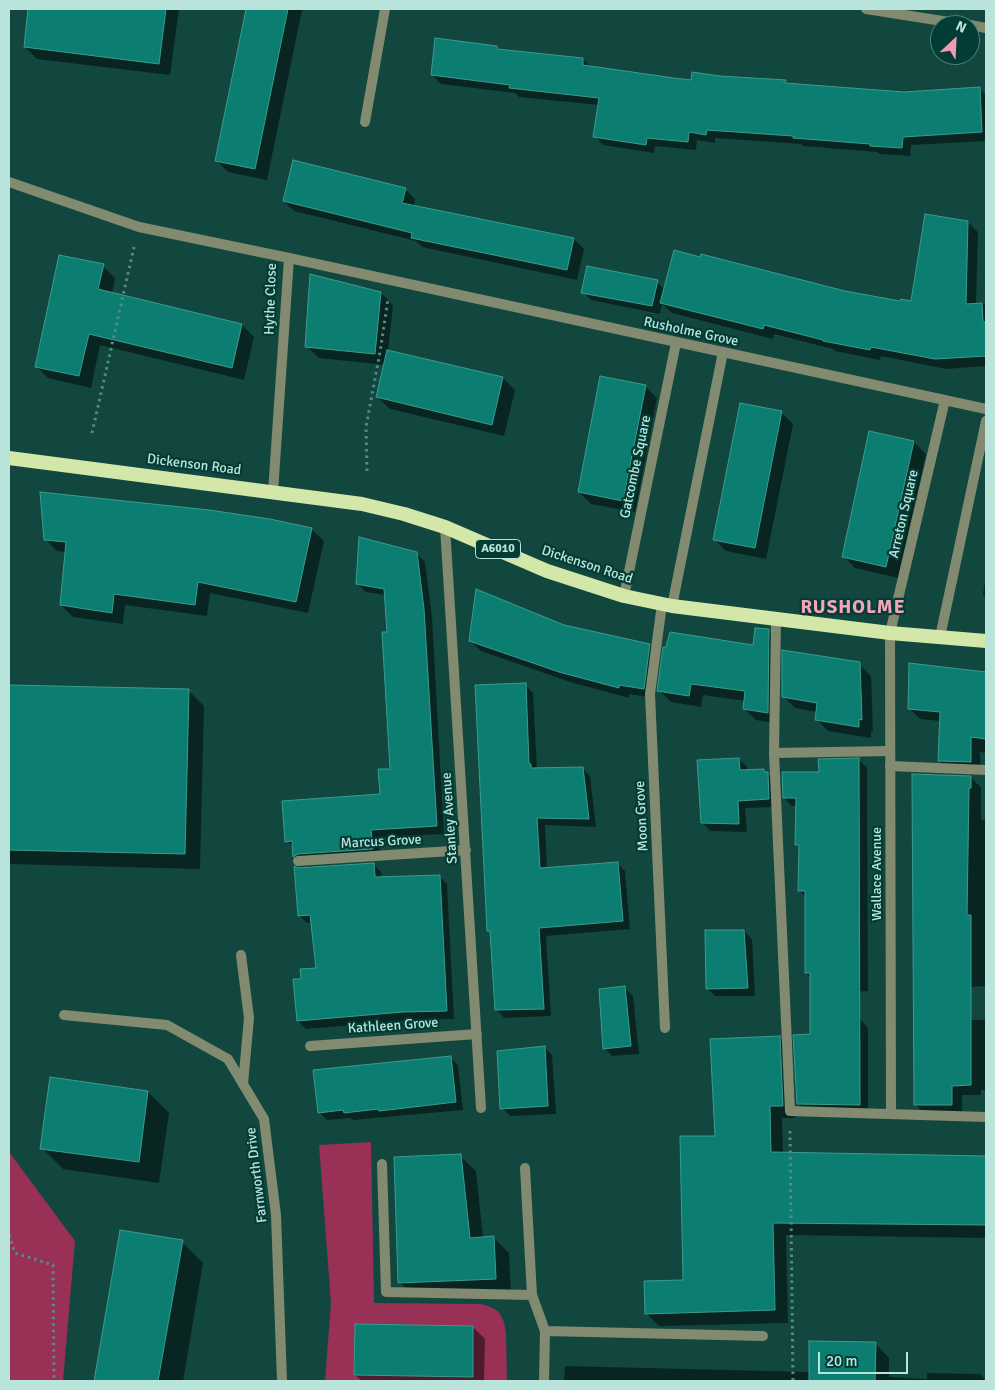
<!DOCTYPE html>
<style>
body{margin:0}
#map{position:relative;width:995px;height:1390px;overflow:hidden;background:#124740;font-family:Signika,sans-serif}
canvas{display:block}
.frame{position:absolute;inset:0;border:10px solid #b9e4dc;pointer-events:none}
.north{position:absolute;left:930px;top:15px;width:50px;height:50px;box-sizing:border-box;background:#033c35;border:1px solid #4c7f78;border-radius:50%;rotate:25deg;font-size:14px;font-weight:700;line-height:20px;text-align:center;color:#b9e4dc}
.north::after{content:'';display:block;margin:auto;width:18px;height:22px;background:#f19ab1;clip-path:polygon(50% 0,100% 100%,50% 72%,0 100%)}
.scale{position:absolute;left:818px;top:1352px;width:90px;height:22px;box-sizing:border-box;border:2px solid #b9e4dc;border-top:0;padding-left:6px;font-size:15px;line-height:18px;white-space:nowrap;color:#b9e4dc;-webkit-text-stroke:4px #033c35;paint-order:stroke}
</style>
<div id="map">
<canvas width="995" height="1390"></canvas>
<div class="frame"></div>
<div class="north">N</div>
<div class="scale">20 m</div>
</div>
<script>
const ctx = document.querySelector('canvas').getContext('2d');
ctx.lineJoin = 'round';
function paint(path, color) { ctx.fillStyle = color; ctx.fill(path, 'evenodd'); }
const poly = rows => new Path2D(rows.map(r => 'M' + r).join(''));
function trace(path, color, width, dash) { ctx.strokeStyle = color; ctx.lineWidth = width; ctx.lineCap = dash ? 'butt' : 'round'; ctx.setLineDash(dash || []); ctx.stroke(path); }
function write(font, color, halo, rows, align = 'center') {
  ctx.font = font + ' Signika,sans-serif'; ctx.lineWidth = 4.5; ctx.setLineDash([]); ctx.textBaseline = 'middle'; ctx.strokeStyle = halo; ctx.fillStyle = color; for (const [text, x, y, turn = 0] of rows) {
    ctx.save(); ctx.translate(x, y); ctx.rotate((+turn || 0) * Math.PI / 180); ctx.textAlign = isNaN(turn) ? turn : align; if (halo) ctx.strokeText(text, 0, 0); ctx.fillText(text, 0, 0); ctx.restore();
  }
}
const green = poly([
 [371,1142,374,1303,481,1304,491,1307,499,1312,504,1322,506,1333,507,1381,325,1381,331,1303,319,1145],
 [355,1324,473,1326,473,1377,354,1375],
 [9,1152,75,1241,63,1381,9,1381]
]);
const shadow = poly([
 [30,9,50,9,83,13,83,9,179,9,170,75,37,59,25,47],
 [247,9,301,9,302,10,267,180,228,172,216,160],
 [497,47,500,50,583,59,591,67,692,81,720,77,785,81,788,85,904,93,979,88,986,95,986,141,911,145,910,156,880,154,877,152,803,146,801,144,715,138,715,143,697,140,696,150,655,146,654,153,603,145,595,136,599,105,519,97,515,93,441,84,432,75],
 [405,189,415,199,414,206,574,239,584,249,577,280,422,247,416,241,294,211,284,201],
 [968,222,978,232,976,304,986,304,986,366,946,369,881,356,880,360,835,351,833,349,774,334,773,339,672,313,662,304,660,314,591,300,583,292,657,282,665,290,845,292,901,302,912,303],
 [103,266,115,278,112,294,242,325,254,337,244,380,100,345,91,388,48,378,36,366],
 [381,293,393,305,388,351,503,378,515,390,504,436,390,409,377,397,385,365,319,358,306,346],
 [645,386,657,398,635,512,591,504,579,492],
 [781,412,793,424,766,559,726,551,714,539],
 [914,442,926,454,898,578,855,568,843,556],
 [311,529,324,541,308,613,210,593,207,616,125,605,123,624,73,617,61,605,66,552,57,551,45,539],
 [417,554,425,562,432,617,444,834,379,837,380,857,302,864,294,856,294,848,287,841,381,796,391,770,389,633,386,595,366,592,358,584],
 [986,576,986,598,983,594],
 [564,626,649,645,660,655,654,698,629,694,629,698,570,682,481,651,470,641],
 [768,631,780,643,779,724,756,720,744,708,745,701,703,695,701,707,671,702,659,690,754,646],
 [859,664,871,676,873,731,871,731,871,738,828,731,816,719,817,712,795,708,783,696],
 [910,664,986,674,986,753,980,752,981,772,949,771,939,761,940,721,920,719,910,709],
 [525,685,533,693,537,769,582,768,590,776,596,827,545,825,547,869,617,863,625,871,630,929,546,936,551,1016,504,1018,496,1009,491,933,489,930],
 [9,686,188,690,204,706,200,869,9,864],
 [739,759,747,767,747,771,763,770,776,782,777,807,745,808,747,832,710,831,702,822],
 [859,760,867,768,868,991,856,992,860,1019,868,1028,868,1113,806,1112,798,1104,811,1036,811,978,806,973,806,897,800,891,800,847,797,844,797,806,792,806,784,798,820,774],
 [971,777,981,788,981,820,986,820,986,986,925,990],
 [373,864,381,872,382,878,439,876,447,884,454,1019,412,1020,306,1029,298,1021,303,980,317,969,312,923,307,923,299,915],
 [744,931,752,939,755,996,715,996,707,988],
 [625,988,633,996,639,1054,612,1056,604,1048],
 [915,1020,986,1020,986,1090,981,1090,981,1095,962,1095,962,1115,926,1115,916,1105],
 [779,1037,792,1050,795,1118,782,1118,783,1153,986,1157,986,1238,786,1235,788,1323,659,1326,646,1313,685,1281,716,1137],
 [544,1047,552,1055,556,1114,510,1116,502,1108],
 [450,1057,458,1065,463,1110,353,1120,350,1118,327,1120,319,1112],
 [148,1092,169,1113,159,1183,63,1169,42,1148],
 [460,1156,476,1171,483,1238,494,1238,509,1253,511,1295,415,1298,400,1282],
 [121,1231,182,1242,203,1263,183,1381,96,1381],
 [473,1327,485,1339,484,1381,362,1381,355,1375],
 [875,1343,889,1358,889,1377,927,1379,927,1373,980,1374,986,1381,564,1381,565,1366,810,1372]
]);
const building = poly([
 [28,9,166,9,159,64,24,47,28,9],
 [246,9,288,9,255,169,215,161,246,9],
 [435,38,497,46,497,49,583,58,583,65,674,78,691,80,692,72,720,76,786,80,785,83,904,92,980,87,982,132,903,137,902,148,870,146,870,144,793,138,793,136,707,130,706,135,689,132,688,142,647,138,646,145,593,137,599,98,509,88,510,85,431,75,435,38],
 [293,160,406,188,402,203,574,238,567,270,411,238,412,233,283,201,293,160],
 [925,214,968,221,966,304,982,303,983,322,986,322,986,356,935,359,871,347,870,350,823,341,823,340,764,325,763,329,660,303,674,250,700,257,701,254,845,291,900,301,901,299,911,301,925,214],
 [59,255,104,264,98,289,242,324,232,368,89,334,79,376,35,367,59,255],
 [587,266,658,280,652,306,581,293,587,266],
 [310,274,381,292,375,354,305,347,310,274],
 [387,350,503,377,492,425,376,397,387,350],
 [600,376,646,385,623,501,578,492,600,376],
 [740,403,782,411,755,548,713,540,740,403],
 [869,431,914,441,886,567,842,557,869,431],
 [40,492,209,510,270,519,312,528,296,602,198,582,195,605,114,594,112,613,60,605,66,542,44,540,40,492],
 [359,537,417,552,424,609,437,826,371,830,373,849,298,854,293,857,292,841,285,842,282,801,380,794,378,769,390,769,382,632,387,632,384,589,356,584,359,537],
 [476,589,564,625,650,644,644,689,619,685,619,688,559,672,469,641,476,589],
 [755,628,769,629,768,713,743,709,745,691,691,684,689,696,657,691,663,647,666,647,670,632,753,645,755,628],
 [782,650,860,662,862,720,859,719,859,727,815,720,817,703,782,697,782,650],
 [909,663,986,672,986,739,971,737,971,762,938,761,940,712,908,709,909,663],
 [526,683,529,764,531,764,531,768,583,767,589,819,537,818,540,868,618,862,623,921,539,928,544,1009,495,1010,490,931,487,931,475,685,526,683],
 [9,685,189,689,185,854,9,850,9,685],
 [739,758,740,770,764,769,764,772,768,772,769,799,738,801,739,824,701,823,697,760,739,758],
 [859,758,860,1105,797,1104,793,1035,810,1034,810,973,805,973,805,891,798,891,799,845,795,845,796,798,783,798,782,772,819,772,818,759,859,758],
 [912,774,971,776,971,788,969,788,967,915,971,915,971,1085,952,1086,952,1105,914,1105,912,774],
 [374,863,375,877,440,875,447,1011,403,1012,297,1021,293,979,301,979,300,969,316,968,310,915,298,916,294,866,298,868,374,863],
 [705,930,744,930,748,988,706,989,705,930],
 [625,986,631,1046,603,1049,599,989,625,986],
 [780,1036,783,1106,770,1106,771,1152,986,1156,986,1225,773,1223,775,1310,645,1314,644,1281,683,1280,680,1136,715,1136,710,1039,780,1036],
 [545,1046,548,1106,500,1109,497,1051,545,1046],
 [451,1056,456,1102,379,1111,378,1109,344,1113,343,1110,318,1113,313,1070,451,1056],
 [50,1077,148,1091,139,1162,40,1149,50,1077],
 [461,1154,470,1238,494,1236,496,1279,398,1283,394,1157,461,1154],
 [120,1230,183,1240,158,1381,94,1381,120,1230],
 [355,1324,473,1326,473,1377,354,1375,355,1324],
 [809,1341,876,1342,875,1381,809,1381,809,1341]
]);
const path = poly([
 [92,433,134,247],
 [367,471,366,427,380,352,388,299],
 [790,1131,793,1381],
 [9,1235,15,1253,53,1265,54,1381]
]);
const service = poly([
 [365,122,385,9],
 [776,619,774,753,790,1111,986,1117],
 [774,753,890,751],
 [890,766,986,770],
 [241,955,249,1018,243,1084],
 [382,1164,386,1292,532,1295],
 [525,1168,532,1295,545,1331],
 [544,1381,545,1331,763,1336]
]);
const pedestrian = poly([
 [624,596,676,343],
 [672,606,723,352],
 [890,633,945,400],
 [940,637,986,421]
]);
const minor = poly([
 [866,9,968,25],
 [970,25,986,28],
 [9,182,139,227,289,258,273,492],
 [289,258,986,409],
 [445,527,481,1108],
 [662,604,650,694,665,1028],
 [890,633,891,1114],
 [298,861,466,850],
 [64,1015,167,1025,228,1059,264,1119,276,1215,282,1381],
 [310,1046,477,1034]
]);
const trunk = poly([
 [9,458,362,504,404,514,445,527,547,571,624,596,672,606,890,633,986,641]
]);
const shields = [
 [498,549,45]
];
const shieldNames = [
 ["A6010",498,549]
];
const streetNames = [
 ["Hythe Close",271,299,-88],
 ["Rusholme Grove",691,332,12],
 ["Dickenson Road",194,465,7],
 ["Gatcombe Square",636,467,-78],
 ["Arreton Square",904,514,-77],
 ["Dickenson Road",587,565,18],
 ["Moon Grove",642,816,-93],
 ["Stanley Avenue",450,818,-94],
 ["Marcus Grove",381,842,-3],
 ["Wallace Avenue",877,874,-90],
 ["Kathleen Grove",393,1026,-4],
 ["Farnworth Drive",257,1175,-97]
];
const districtNames = [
 ["RUSHOLME",853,608]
];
paint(green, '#993055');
paint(shadow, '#0007');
paint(building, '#0c7e71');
trace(building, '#3a9c8e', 1);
trace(path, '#5a8a83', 3, [2.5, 4]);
trace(service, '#828b70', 10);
trace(pedestrian, '#828b70', 10);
trace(minor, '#828b70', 10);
trace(trunk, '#d3e7a8', 14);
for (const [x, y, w] of shields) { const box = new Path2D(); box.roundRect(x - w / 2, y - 9.5, w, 19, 4); ctx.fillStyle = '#033c35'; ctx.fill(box); trace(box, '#b9e4dc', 1); }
write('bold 12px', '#b9e4dc', null, shieldNames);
write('14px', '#b9e4dc', '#033c35', streetNames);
ctx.letterSpacing = '1px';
write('bold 19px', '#f5a3b8', '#033c35', districtNames);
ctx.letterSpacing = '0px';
</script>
